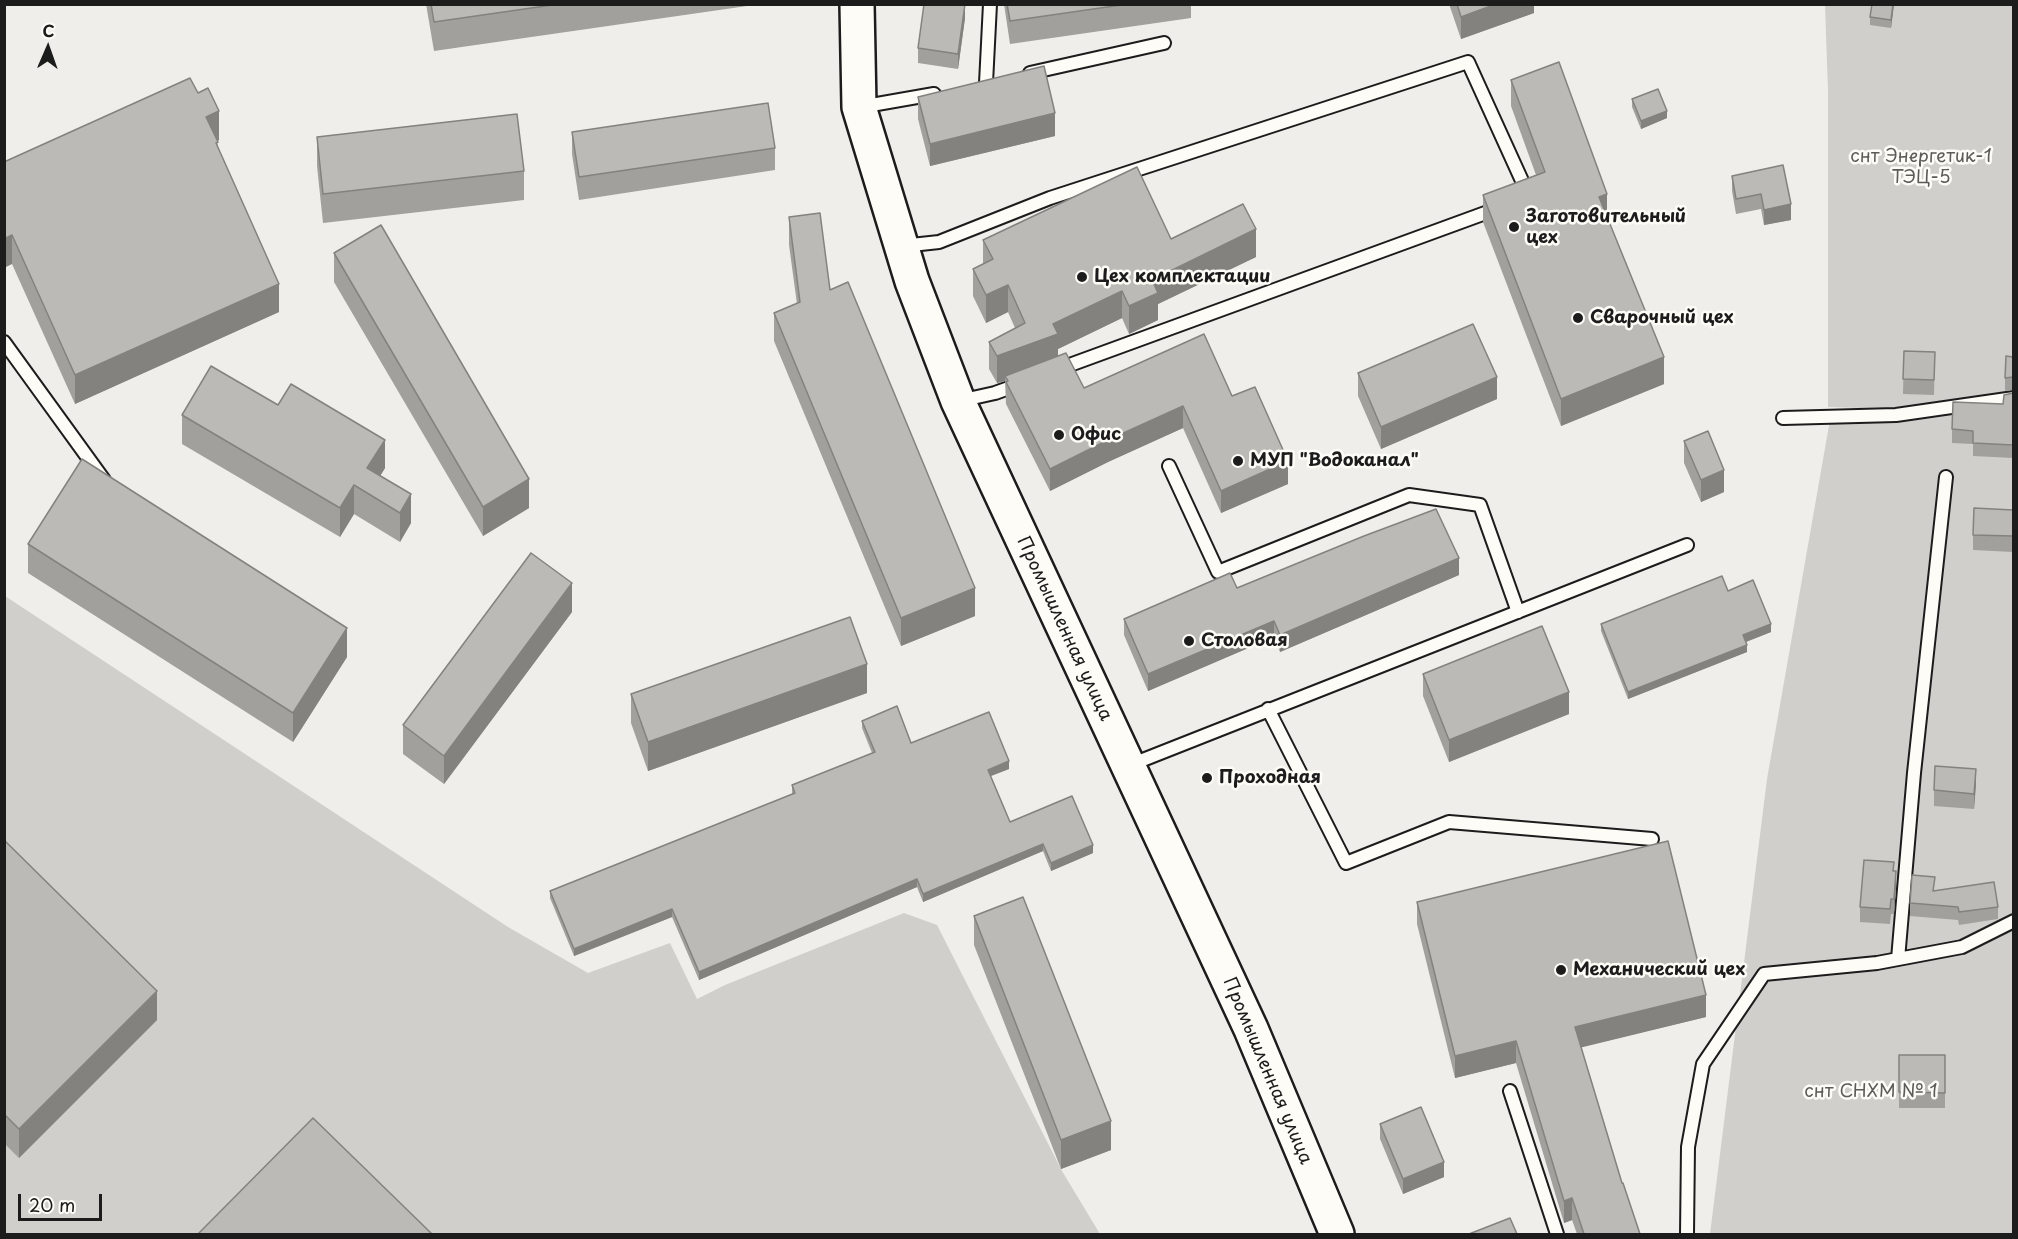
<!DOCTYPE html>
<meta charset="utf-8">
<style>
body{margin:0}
#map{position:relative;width:2018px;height:1239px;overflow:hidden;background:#f0eeea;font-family:"Playpen Sans",sans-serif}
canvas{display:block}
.frame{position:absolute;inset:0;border:6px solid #1c1c1c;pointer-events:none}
.north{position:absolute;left:18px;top:18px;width:60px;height:60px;-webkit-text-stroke:4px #fdfcf7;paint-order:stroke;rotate:2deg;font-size:16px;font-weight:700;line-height:24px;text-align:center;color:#1c1c1c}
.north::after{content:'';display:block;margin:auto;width:21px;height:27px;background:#1c1c1c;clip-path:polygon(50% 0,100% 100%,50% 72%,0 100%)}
.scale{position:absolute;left:18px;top:1194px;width:84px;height:27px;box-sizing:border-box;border:3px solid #1c1c1c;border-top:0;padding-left:8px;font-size:18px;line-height:21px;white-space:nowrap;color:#1c1c1c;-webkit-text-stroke:4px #fdfcf7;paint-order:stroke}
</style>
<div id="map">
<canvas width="2018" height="1239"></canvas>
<div class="frame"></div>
<div class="north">С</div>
<div class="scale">20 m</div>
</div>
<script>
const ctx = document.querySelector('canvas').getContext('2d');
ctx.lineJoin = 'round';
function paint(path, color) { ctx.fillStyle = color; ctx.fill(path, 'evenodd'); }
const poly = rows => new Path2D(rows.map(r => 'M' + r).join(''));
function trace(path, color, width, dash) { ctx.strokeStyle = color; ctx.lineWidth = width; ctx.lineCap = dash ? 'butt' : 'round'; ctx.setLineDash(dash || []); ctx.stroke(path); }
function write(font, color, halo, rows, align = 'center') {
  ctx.font = font + ' "Playpen Sans",sans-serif'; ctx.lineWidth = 5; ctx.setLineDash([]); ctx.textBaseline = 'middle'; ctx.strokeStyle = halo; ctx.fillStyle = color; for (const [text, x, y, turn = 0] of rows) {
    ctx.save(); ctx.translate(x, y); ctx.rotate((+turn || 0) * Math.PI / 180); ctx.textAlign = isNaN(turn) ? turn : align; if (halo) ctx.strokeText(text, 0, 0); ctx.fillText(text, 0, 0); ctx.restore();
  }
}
const green = poly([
 [1825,5,2013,5,2013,1234,1710,1234,1767,779,1831,414,1894,409,1828,407,1828,91],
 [4,583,5,596,508,927,588,973,670,943,697,999,725,985,904,913,937,925,1062,1171,1100,1234,5,1234]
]);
const service = poly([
 [1030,73,1164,43],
 [986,83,990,4],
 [860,107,934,94],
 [902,246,939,242,1050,198,1468,62,1528,194],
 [4,342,104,480],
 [1056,370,1499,208],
 [959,401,995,393,1020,384],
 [1783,418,1896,415,2014,398],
 [1169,466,1218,572,1409,495,1480,505,1518,612],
 [1268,709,1346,863,1449,822,1652,839],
 [1130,765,1687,545],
 [1898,959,1914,773,1946,477],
 [1510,1091,1557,1234],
 [1687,1234,1688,1147,1703,1064,1764,974,1877,963,1962,947,2014,921]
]);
const secondary = poly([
 [857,4,859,107,912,281,958,401,1251,1029,1337,1234]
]);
const wall = poly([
 [426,4,761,4,434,51],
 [1004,4,1191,4,1191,18,1010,44],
 [1449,4,1534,4,1534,13,1461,39],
 [1894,4,1891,28,1870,25,1870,17],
 [965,18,958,69,918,63,918,48],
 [1511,80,1664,384,1561,426,1483,222,1483,195,1536,175,1511,106],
 [918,97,1055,136,930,166,918,119],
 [1632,99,1667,118,1641,129,1632,107],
 [572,132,775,148,775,170,579,200,572,154],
 [317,137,524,171,524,200,323,223,317,166],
 [219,140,217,141,218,147,279,312,75,404,12,264,4,162],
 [1783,165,1791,220,1764,225,1761,209,1736,214,1732,191,1732,176],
 [789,217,830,290,975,616,901,646,774,341,774,313,797,304,789,245],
 [1171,239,1256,257,1158,304,1158,320,1129,334,1122,318,1058,349,1058,356,1084,388,1232,396,1288,484,1221,513,1183,428,1108,462,1050,491,1006,404,1005,381,997,383,989,369,989,342,1015,328,1008,312,986,323,973,296,973,269,983,264,983,240],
 [334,253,529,508,483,536,334,282],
 [1904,351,1935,352,1934,395,1903,394],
 [2013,357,2013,390,2005,391,2005,378],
 [1358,373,1497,399,1381,449,1358,396],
 [2013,393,2013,458,1973,456,1973,444,1952,443,1952,429,2003,404],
 [182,415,385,468,380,476,411,523,400,542,354,514,340,537,182,444],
 [1684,441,1724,492,1701,502,1684,463],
 [2013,510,2013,552,1973,550,1973,535],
 [28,544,347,657,293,742,28,573],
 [1459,575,1280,652,1274,637,1148,691,1124,635,1124,619,1237,588],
 [1728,591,1771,632,1746,642,1747,652,1628,699,1601,631,1601,624],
 [572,612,444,784,403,754,403,725],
 [1423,674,1569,714,1449,762,1423,696],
 [867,693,648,771,631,723,631,694],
 [862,721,911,743,1009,769,991,776,1010,822,1093,853,1051,871,1043,851,923,902,917,887,699,980,672,917,574,956,550,898,550,891,792,794,792,785,872,753,862,728],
 [1976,784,1974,809,1934,806,1934,790],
 [4,840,157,1020,19,1158,4,1143],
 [1894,871,1896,887,1894,914,1891,914,1890,924,1860,922,1860,907],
 [1935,890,1998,907,1998,919,1959,925,1958,920,1910,916,1910,903],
 [1417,902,1706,1017,1581,1047,1622,1183,1640,1234,1577,1234,1572,1220,1564,1223,1516,1063,1455,1078,1417,924],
 [974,916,1111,1150,1061,1169,974,945],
 [1899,1055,1945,1055,1945,1108,1899,1108],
 [1380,1124,1444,1177,1403,1194,1380,1139]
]);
const shadedWall = poly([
 [965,4,965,18,958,69,958,54],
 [1496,4,1534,4,1534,13,1461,39,1461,17],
 [1893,4,1894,4,1891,28,1891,20],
 [219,111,219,140,206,146,206,117],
 [1667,111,1667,118,1641,129,1641,121],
 [1055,113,1055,136,930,166,930,144],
 [1607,194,1607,221,1599,197],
 [1791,204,1791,220,1764,225,1764,210],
 [1256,229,1256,257,1158,304,1158,320,1129,334,1129,306,1152,280],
 [12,235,12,264,4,268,4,239],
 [279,284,279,312,75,404,75,375],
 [1008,285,1008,312,986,323,986,295],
 [1122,291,1122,318,1058,349,1058,361,1005,376,1005,381,997,383,997,356,1053,324],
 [1664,357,1664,384,1561,426,1561,399],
 [1497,377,1497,399,1381,449,1381,427],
 [1183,406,1183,428,1108,462,1050,491,1050,469,1108,440],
 [385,440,385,468,369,494,367,468],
 [1288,461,1288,484,1221,513,1221,491],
 [1724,470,1724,492,1701,502,1701,480],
 [529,479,529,508,483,536,483,507],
 [354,485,354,514,340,537,340,508],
 [411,494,411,523,400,542,400,513],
 [1459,558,1459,575,1280,652,1280,635],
 [572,583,572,612,444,784,444,756],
 [975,588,975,616,901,646,901,618],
 [1274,621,1274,637,1148,691,1148,674],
 [1771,624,1771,632,1743,643,1743,635],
 [347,628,347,657,293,742,293,713],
 [1747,645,1747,652,1628,699,1628,692],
 [867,664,867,693,648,771,648,742],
 [1569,692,1569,714,1449,762,1449,740],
 [1009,761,1009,769,988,777,988,770],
 [1976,769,1976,784,1974,809,1974,794],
 [1043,844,1043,851,923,902,923,894],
 [1093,845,1093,853,1051,871,1051,863],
 [1896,871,1896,887,1894,914,1894,899],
 [917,879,917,887,699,980,699,972],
 [672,909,672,917,574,956,574,949],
 [157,991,157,1020,19,1158,19,1129],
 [1706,995,1706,1017,1575,1049,1575,1027],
 [1516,1041,1516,1063,1455,1078,1455,1056],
 [1111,1121,1111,1150,1061,1169,1061,1140],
 [1444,1162,1444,1177,1403,1194,1403,1179],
 [1572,1198,1572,1220,1564,1223,1564,1201]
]);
const building = poly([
 [431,4,559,4,434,22,431,4],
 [924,4,965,4,958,54,918,48,924,4],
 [1007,4,1128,4,1010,21,1007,4],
 [1457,4,1496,4,1461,17,1457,4],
 [1872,4,1893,4,1891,20,1870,17,1872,4],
 [1559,62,1607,194,1599,197,1664,357,1561,399,1483,195,1545,172,1511,80,1559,62],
 [1044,66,1055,113,930,144,918,97,1044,66],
 [190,78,198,93,208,88,219,111,206,117,218,142,216,143,279,284,75,375,12,235,4,239,4,162,190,78],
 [1658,89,1667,111,1641,121,1632,99,1658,89],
 [768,103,775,148,579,177,572,132,768,103],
 [517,114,524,171,323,194,317,137,517,114],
 [1783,165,1791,204,1764,210,1761,194,1736,199,1732,176,1783,165],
 [1137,167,1171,239,1243,204,1256,229,1152,280,1158,293,1129,306,1122,291,1053,324,1058,334,997,356,989,342,1025,323,1008,285,986,295,973,269,993,259,983,240,1137,167],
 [820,213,830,290,848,282,975,588,901,618,774,313,800,302,789,217,820,213],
 [381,225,529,479,483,507,334,253,381,225],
 [1473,324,1497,377,1381,427,1358,373,1473,324],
 [1204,334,1232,396,1255,387,1288,461,1221,491,1183,406,1108,440,1050,469,1006,382,1008,381,1005,376,1066,353,1084,388,1204,334],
 [1904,351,1935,352,1934,380,1903,379,1904,351],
 [2006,356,2013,357,2013,377,2005,378,2006,356],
 [211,366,278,405,291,384,385,440,367,468,411,494,400,513,354,485,340,508,182,415,211,366],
 [2013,393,2013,445,1973,443,1973,431,1952,429,1953,402,2003,404,2004,395,2013,393],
 [1708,431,1724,470,1701,480,1684,441,1708,431],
 [82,459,347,628,293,713,28,544,82,459],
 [1974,508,2013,510,2013,536,1973,535,1974,508],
 [1436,509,1459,558,1280,635,1274,621,1148,674,1124,619,1230,573,1237,588,1364,536,1436,509],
 [531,553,572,583,444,756,403,725,531,553],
 [1722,576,1728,591,1753,580,1771,624,1743,635,1747,645,1628,692,1601,624,1722,576],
 [850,617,867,664,648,742,631,694,850,617],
 [1542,626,1569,692,1449,740,1423,674,1542,626],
 [897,706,911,743,989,712,1009,761,988,770,1010,822,1072,796,1093,845,1051,863,1043,844,923,894,917,879,699,972,672,909,574,949,550,891,795,793,792,785,875,752,862,721,897,706],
 [1935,766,1976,769,1974,794,1934,790,1935,766],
 [4,840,157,991,19,1129,4,1114,4,840],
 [1668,841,1706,995,1575,1027,1622,1183,1623,1183,1640,1234,1584,1234,1572,1198,1564,1201,1516,1041,1455,1056,1417,902,1668,841],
 [1864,860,1894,862,1893,871,1896,871,1894,899,1891,899,1890,909,1860,907,1864,860],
 [1912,875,1935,877,1933,891,1994,882,1998,907,1959,912,1958,907,1910,903,1912,875],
 [1023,897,1111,1121,1061,1140,974,916,1023,897],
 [1899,1055,1945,1055,1945,1093,1899,1092,1899,1055],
 [1421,1107,1444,1162,1403,1179,1380,1124,1421,1107],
 [313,1118,432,1234,198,1234,313,1118],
 [1510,1218,1517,1234,1469,1234,1510,1218]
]);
const markers = [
 [1514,227,6,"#1c1c1c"],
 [1082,277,6,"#1c1c1c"],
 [1578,318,6,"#1c1c1c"],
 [1059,435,6,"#1c1c1c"],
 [1238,461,6,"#1c1c1c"],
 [1189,641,6,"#1c1c1c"],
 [1207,778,6,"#1c1c1c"],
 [1561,970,6,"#1c1c1c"]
];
const parkNames = [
 ["снт Энергетик-1",1921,157],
 ["ТЭЦ-5",1921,178],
 ["снт СНХМ № 1",1871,1092]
];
const poiNames = [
 ["Заготовительный",1526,217],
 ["цех",1526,238],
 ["Цех комплектации",1094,277],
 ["Сварочный цех",1590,318],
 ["Офис",1071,435],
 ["МУП \"Водоканал\"",1250,461],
 ["Столовая",1201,641],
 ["Проходная",1219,778],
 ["Механический цех",1573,970]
];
const streetNames = [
 ["Промышленная улица",1064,629,65],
 ["Промышленная улица",1267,1071,67]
];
paint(green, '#d0cfcc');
trace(service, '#1c1c1c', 16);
trace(secondary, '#1c1c1c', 38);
trace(service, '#fdfcf7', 12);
trace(secondary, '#fdfcf7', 33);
paint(wall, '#a1a09d');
paint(shadedWall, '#83827f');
paint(building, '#bbbab6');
trace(building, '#83827f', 1.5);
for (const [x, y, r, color] of markers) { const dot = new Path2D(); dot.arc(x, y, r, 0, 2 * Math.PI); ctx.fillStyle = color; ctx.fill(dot); trace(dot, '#fdfcf7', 2); }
write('18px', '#5b5b5a', '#fdfcf7', parkNames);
write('bold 18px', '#1c1c1c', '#fdfcf7', poiNames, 'left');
write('18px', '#1c1c1c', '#fdfcf7', streetNames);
</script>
